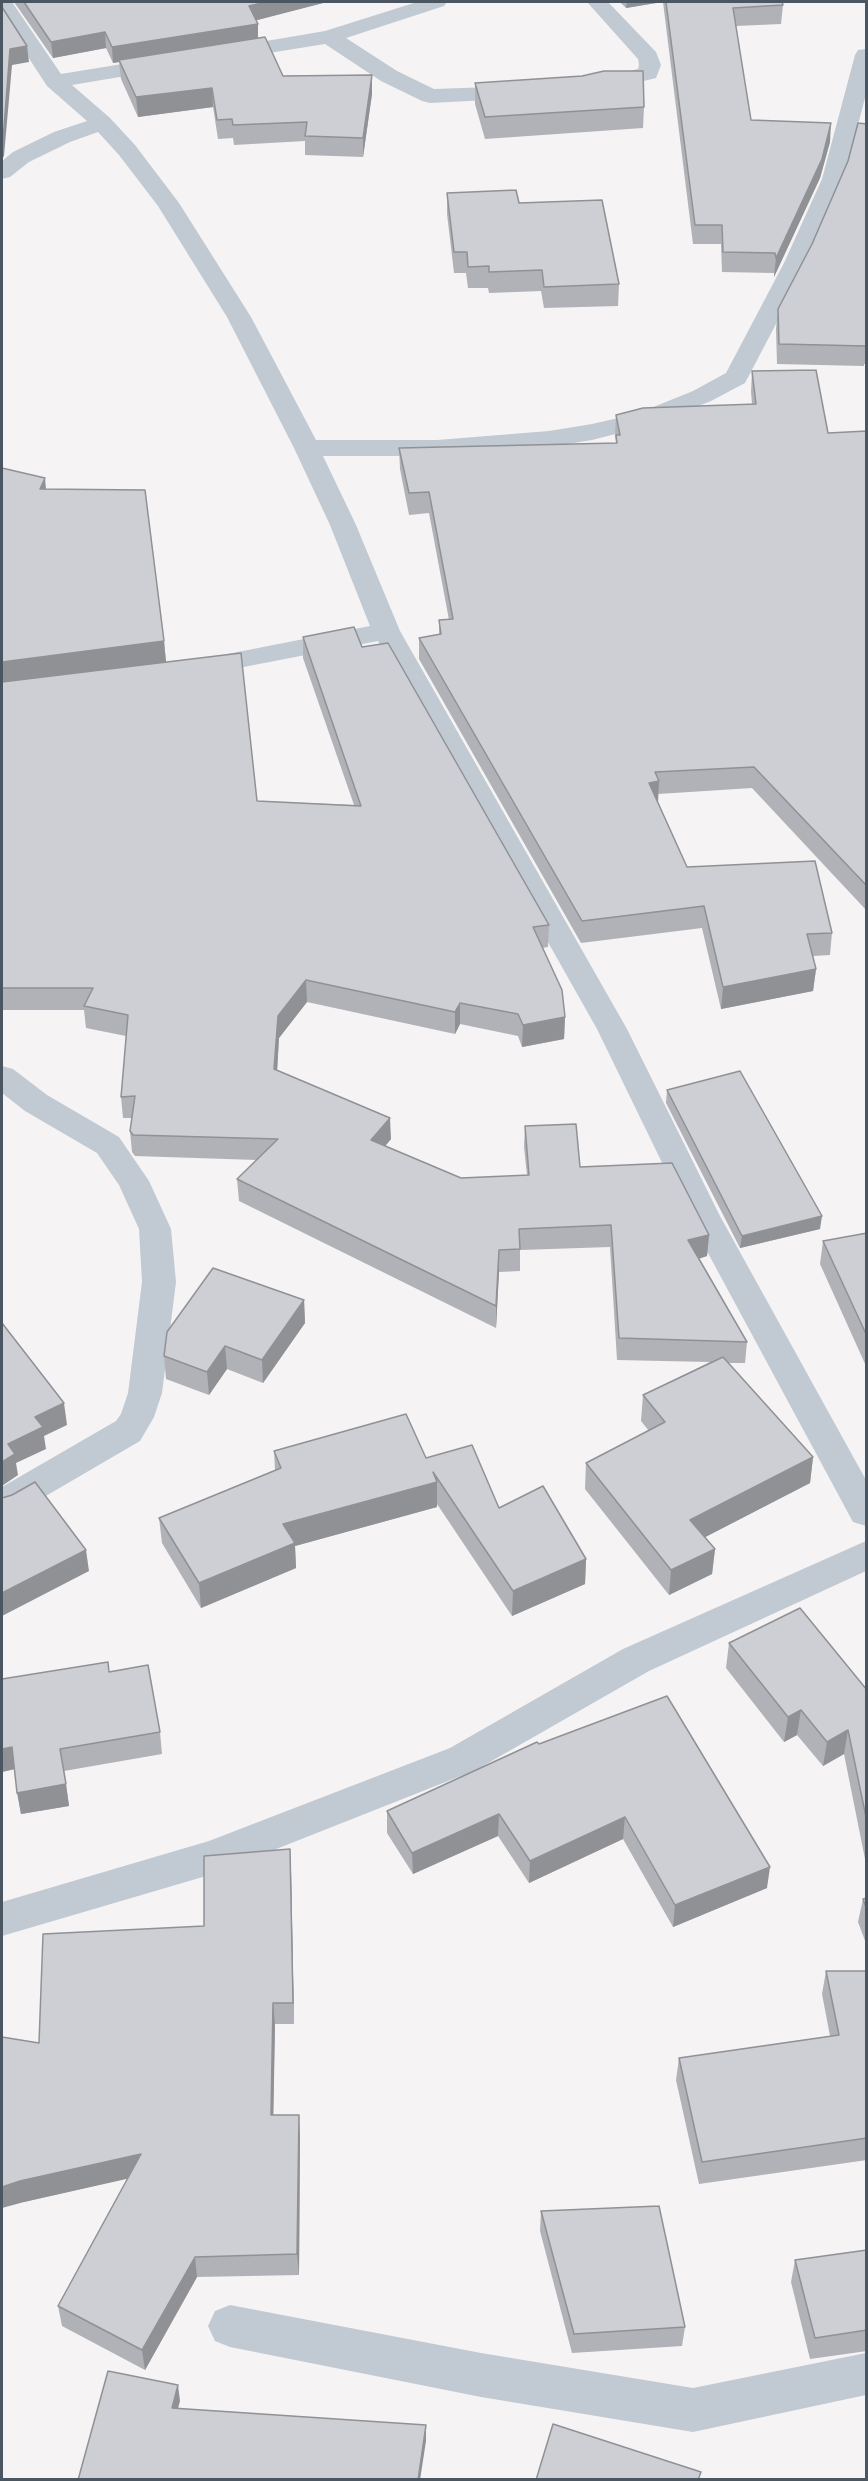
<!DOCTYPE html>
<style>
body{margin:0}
#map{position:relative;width:868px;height:2481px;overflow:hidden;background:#f5f3f3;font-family:Helvetica,sans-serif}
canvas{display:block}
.frame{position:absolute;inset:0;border:3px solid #4a5661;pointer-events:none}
</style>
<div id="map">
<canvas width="868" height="2481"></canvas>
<div class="frame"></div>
</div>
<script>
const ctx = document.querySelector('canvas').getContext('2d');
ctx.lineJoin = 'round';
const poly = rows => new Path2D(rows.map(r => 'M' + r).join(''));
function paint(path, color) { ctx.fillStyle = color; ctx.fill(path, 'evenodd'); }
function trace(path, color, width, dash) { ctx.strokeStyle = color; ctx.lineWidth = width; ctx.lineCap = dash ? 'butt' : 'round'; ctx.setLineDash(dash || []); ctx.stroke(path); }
const minor = poly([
 [2,2,12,2,61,74,165,57,173,58,176,63,173,68,72,85,110,118,135,145,179,203,251,317,316,440,437,440,549,431,592,424,636,414,693,391,726,373,784,263,822,179,855,55,858,50,866,49,866,94,844,179,808,263,745,383,711,401,654,424,592,440,549,447,437,456,323,456,356,525,400,631,627,1029,720,1216,866,1480,866,1526,853,1522,688,1216,597,1029,378,641,197,676,187,674,183,668,187,662,197,660,370,626,330,525,294,448,227,317,158,206,119,155,98,132,70,142,29,162,10,177,2,179,2,161,13,152,54,132,87,121,47,86,2,17,2,2],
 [417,2,447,2,444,6,346,38,397,71,434,89,520,86,528,88,531,93,528,98,430,103,422,101,381,81,325,44,225,60,217,59,214,54,217,49,225,48,325,31,417,2],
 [587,2,608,2,656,52,661,65,656,78,599,92,591,90,588,85,591,80,638,69,639,65,638,59,587,2],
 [2,1066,13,1069,47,1095,119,1137,149,1181,171,1229,176,1282,162,1393,154,1417,140,1441,15,1514,2,1518,2,1487,116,1421,121,1414,128,1393,142,1282,139,1229,119,1185,97,1153,25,1111,2,1093,2,1066],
 [866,1541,866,1571,649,1671,476,1770,213,1874,2,1936,2,1902,209,1841,450,1748,623,1649,866,1541],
 [230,2305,481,2353,693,2388,866,2353,866,2395,693,2432,481,2397,230,2347,215,2341,208,2326,215,2311,230,2305]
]);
const wall = poly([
 [14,2,327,2,256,20,258,38,283,76,372,75,372,94,363,157,305,155,305,141,234,145,233,138,218,139,213,107,138,117,121,79,119,62,113,63,106,48,53,58],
 [620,2,662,2,626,8],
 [663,2,782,2,783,5,781,24,736,26,751,120,830,142,820,178,774,277,774,273,722,272,721,244,693,244],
 [475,83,644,107,643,128,485,139,475,104],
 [867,124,867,364,864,364,864,366,777,364,776,329,778,309,812,244],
 [447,193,519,203,619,284,618,306,544,308,541,291,489,293,488,288,468,288,466,273,454,273,447,214],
 [752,371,828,433,867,431,867,911,752,788,658,794,658,802,687,867,832,933,830,955,813,956,816,969,813,991,721,1009,702,928,581,943,419,659,419,638,439,634,439,620,449,620,429,513,409,515,400,469,399,448,616,443,615,436,616,415,752,404,751,392],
 [2,468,46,489,164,641,166,662,257,801,354,805,303,658,303,637,362,647,549,925,548,947,542,948,565,1017,564,1039,522,1047,518,1036,460,1024,455,1034,307,1002,279,1038,277,1070,391,1139,385,1146,461,1178,527,1175,524,1147,525,1126,580,1167,709,1235,707,1256,699,1259,747,1342,745,1363,728,1363,813,1457,810,1483,705,1537,715,1549,712,1574,669,1595,585,1489,586,1463,649,1431,641,1421,643,1395,710,1362,617,1360,610,1247,520,1250,520,1271,499,1272,496,1328,239,1201,237,1179,257,1160,135,1156,132,1152,130,1131,132,1118,123,1118,121,1097,126,1036,86,1028,84,1010,2,1010],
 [667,1090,820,1229,740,1248,666,1103],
 [867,1233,867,1366,866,1366,820,1264,823,1241],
 [304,1300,305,1323,263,1383,227,1369,209,1395,166,1379,164,1356],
 [274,1451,426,1458,499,1508,586,1559,585,1584,512,1616,437,1504,437,1507,295,1546,296,1568,201,1608,162,1543,159,1518,275,1470],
 [729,1643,867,1690,867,1869,844,1754,823,1766,797,1735,784,1742,726,1668],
 [110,1672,160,1732,162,1754,64,1771,69,1806,21,1814,14,1769,2,1772,2,1679],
 [539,1744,767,1888,673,1927,623,1839,529,1883,498,1836,413,1874,387,1833,387,1811],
 [290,1849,291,1871,294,2024,275,2024,273,2115,300,2136,299,2275,197,2277,145,2370,62,2326,58,2306,128,2178,24,2202,39,2043,204,1926],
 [863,1899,867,1910,867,1946,858,1922],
 [826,1971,867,1971,867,2160,699,2184,676,2080,679,2058,830,2036,822,1994],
 [541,2211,685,2327,682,2346,572,2353,540,2231],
 [867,2250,867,2351,810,2359,791,2282,795,2260]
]);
const shadedWall = poly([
 [266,2,327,2,250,22,249,6],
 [627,2,662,2,626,8],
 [258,24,258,40,119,60,119,62,113,63,112,47],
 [105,32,106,48,53,58,51,42],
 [27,46,29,62,12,65,4,156,2,159,2,141,10,49],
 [372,75,372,94,363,157,363,138],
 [212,88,213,107,138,117,136,97],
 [831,123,830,142,820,178,774,277,776,258],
 [45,478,47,500,40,489],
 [164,641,166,662,2,684,2,662],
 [659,781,658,803,649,783],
 [816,969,813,991,721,1009,723,987],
 [306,980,307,1002,279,1038,276,1090,274,1069,278,1016],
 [460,1003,460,1024,455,1034,455,1012],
 [565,1017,564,1039,522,1047,523,1025],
 [390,1118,391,1139,372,1162,371,1140],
 [822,1216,820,1229,740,1248,742,1236],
 [709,1235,707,1256,686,1262,688,1240],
 [499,1250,499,1272,496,1328,496,1306],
 [304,1300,305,1323,263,1383,262,1360],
 [225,1346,227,1369,209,1395,207,1372],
 [64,1403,67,1425,44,1436,46,1449,16,1463,18,1475,2,1486,2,1462,8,1444,35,1417],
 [813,1457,810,1483,688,1546,690,1520],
 [437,1482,437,1507,295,1546,296,1568,201,1608,199,1583,283,1524],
 [715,1549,712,1574,669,1595,671,1570],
 [86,1550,89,1571,2,1616,2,1593],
 [586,1559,585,1584,512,1616,513,1591],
 [801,1710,797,1735,784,1742,788,1717],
 [848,1730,844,1754,823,1766,827,1742],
 [12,1747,15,1769,2,1772,2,1749],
 [66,1784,69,1806,21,1814,17,1793],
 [499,1814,498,1836,413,1874,412,1853],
 [625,1817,623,1839,529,1883,530,1861],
 [290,1849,291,1871,294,2024,293,2003],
 [770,1867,767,1888,673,1927,675,1905],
 [273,2003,275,2024,273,2136,271,2115],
 [299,2115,300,2136,299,2275,297,2254],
 [141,2154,144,2175,24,2202,2,2208,2,2187,20,2181],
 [195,2257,197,2277,145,2370,142,2350],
 [178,2385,180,2401,174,2424,172,2408],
 [426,2425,426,2441,420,2480,418,2480]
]);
const building = poly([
 [24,2,266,2,249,6,258,24,112,47,105,32,51,42,24,2],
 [666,2,782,2,783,5,733,8,751,120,831,123,822,159,776,258,775,253,723,252,722,225,695,225,666,2],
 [2,7,27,46,10,49,3,140,2,141,2,7],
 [265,37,283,76,372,75,363,138,305,136,307,122,233,125,232,119,217,120,212,88,136,97,119,60,265,37],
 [604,71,643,71,644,107,485,117,475,83,582,76,604,71],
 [858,123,867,124,866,346,779,344,778,309,812,244,848,161,858,123],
 [516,190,519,203,602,200,619,284,544,287,542,270,489,272,489,266,468,267,467,252,454,252,447,193,516,190],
 [816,370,828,433,867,431,867,886,754,767,655,772,659,781,649,783,687,867,815,861,832,933,807,934,816,969,723,987,704,906,582,921,419,638,441,634,439,620,453,619,429,492,409,493,399,448,617,443,616,435,620,435,616,415,643,408,756,404,752,371,816,370],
 [2,468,45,478,40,489,145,490,164,641,2,662,2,468],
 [354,627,362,647,388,643,549,925,533,927,562,990,565,1017,523,1025,518,1014,460,1003,455,1012,306,980,278,1016,274,1069,390,1118,371,1140,461,1178,529,1175,525,1126,576,1124,580,1167,672,1163,709,1235,688,1240,747,1342,619,1338,611,1225,519,1229,520,1249,499,1250,496,1306,237,1179,278,1139,133,1135,130,1131,135,1096,121,1097,128,1015,84,1006,93,988,2,988,2,682,241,653,257,801,361,806,303,637,354,627],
 [740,1071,822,1216,742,1236,667,1090,740,1071],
 [867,1233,867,1336,823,1241,867,1233],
 [213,1268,304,1300,262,1360,225,1346,207,1372,164,1356,167,1332,213,1268],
 [2,1323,64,1403,35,1417,43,1427,8,1444,15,1454,2,1462,2,1323],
 [723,1357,813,1457,690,1520,715,1549,671,1570,586,1463,665,1422,643,1395,723,1357],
 [406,1414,426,1458,472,1445,499,1508,543,1486,586,1559,513,1591,433,1472,437,1482,283,1524,295,1543,199,1583,159,1518,281,1468,274,1451,406,1414],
 [35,1482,86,1550,2,1593,2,1498,12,1495,35,1482],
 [800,1608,867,1690,867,1822,848,1730,827,1742,801,1710,788,1717,729,1643,800,1608],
 [108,1662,109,1672,148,1665,160,1732,60,1749,66,1784,17,1793,12,1747,2,1749,2,1679,108,1662],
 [667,1696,770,1867,675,1905,625,1817,530,1861,499,1814,412,1853,387,1811,537,1742,539,1744,667,1696],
 [290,1849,293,2003,273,2003,271,2115,299,2115,297,2254,195,2257,142,2350,58,2306,141,2154,20,2181,2,2187,2,2037,39,2043,43,1934,204,1926,204,1856,290,1849],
 [867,1898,867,1910,863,1899,867,1898],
 [826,1971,867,1971,867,2138,702,2162,679,2058,839,2035,826,1971],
 [659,2206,685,2327,574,2334,541,2211,659,2206],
 [867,2250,867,2330,815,2338,795,2260,867,2250],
 [108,2371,178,2385,172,2408,426,2425,418,2480,78,2480,108,2371],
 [553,2424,701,2472,698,2480,536,2480,553,2424]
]);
paint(minor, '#c1cad2');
paint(wall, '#b0b2b7');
paint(shadedWall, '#909195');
paint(building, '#cdcfd5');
trace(building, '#909195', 1.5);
</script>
